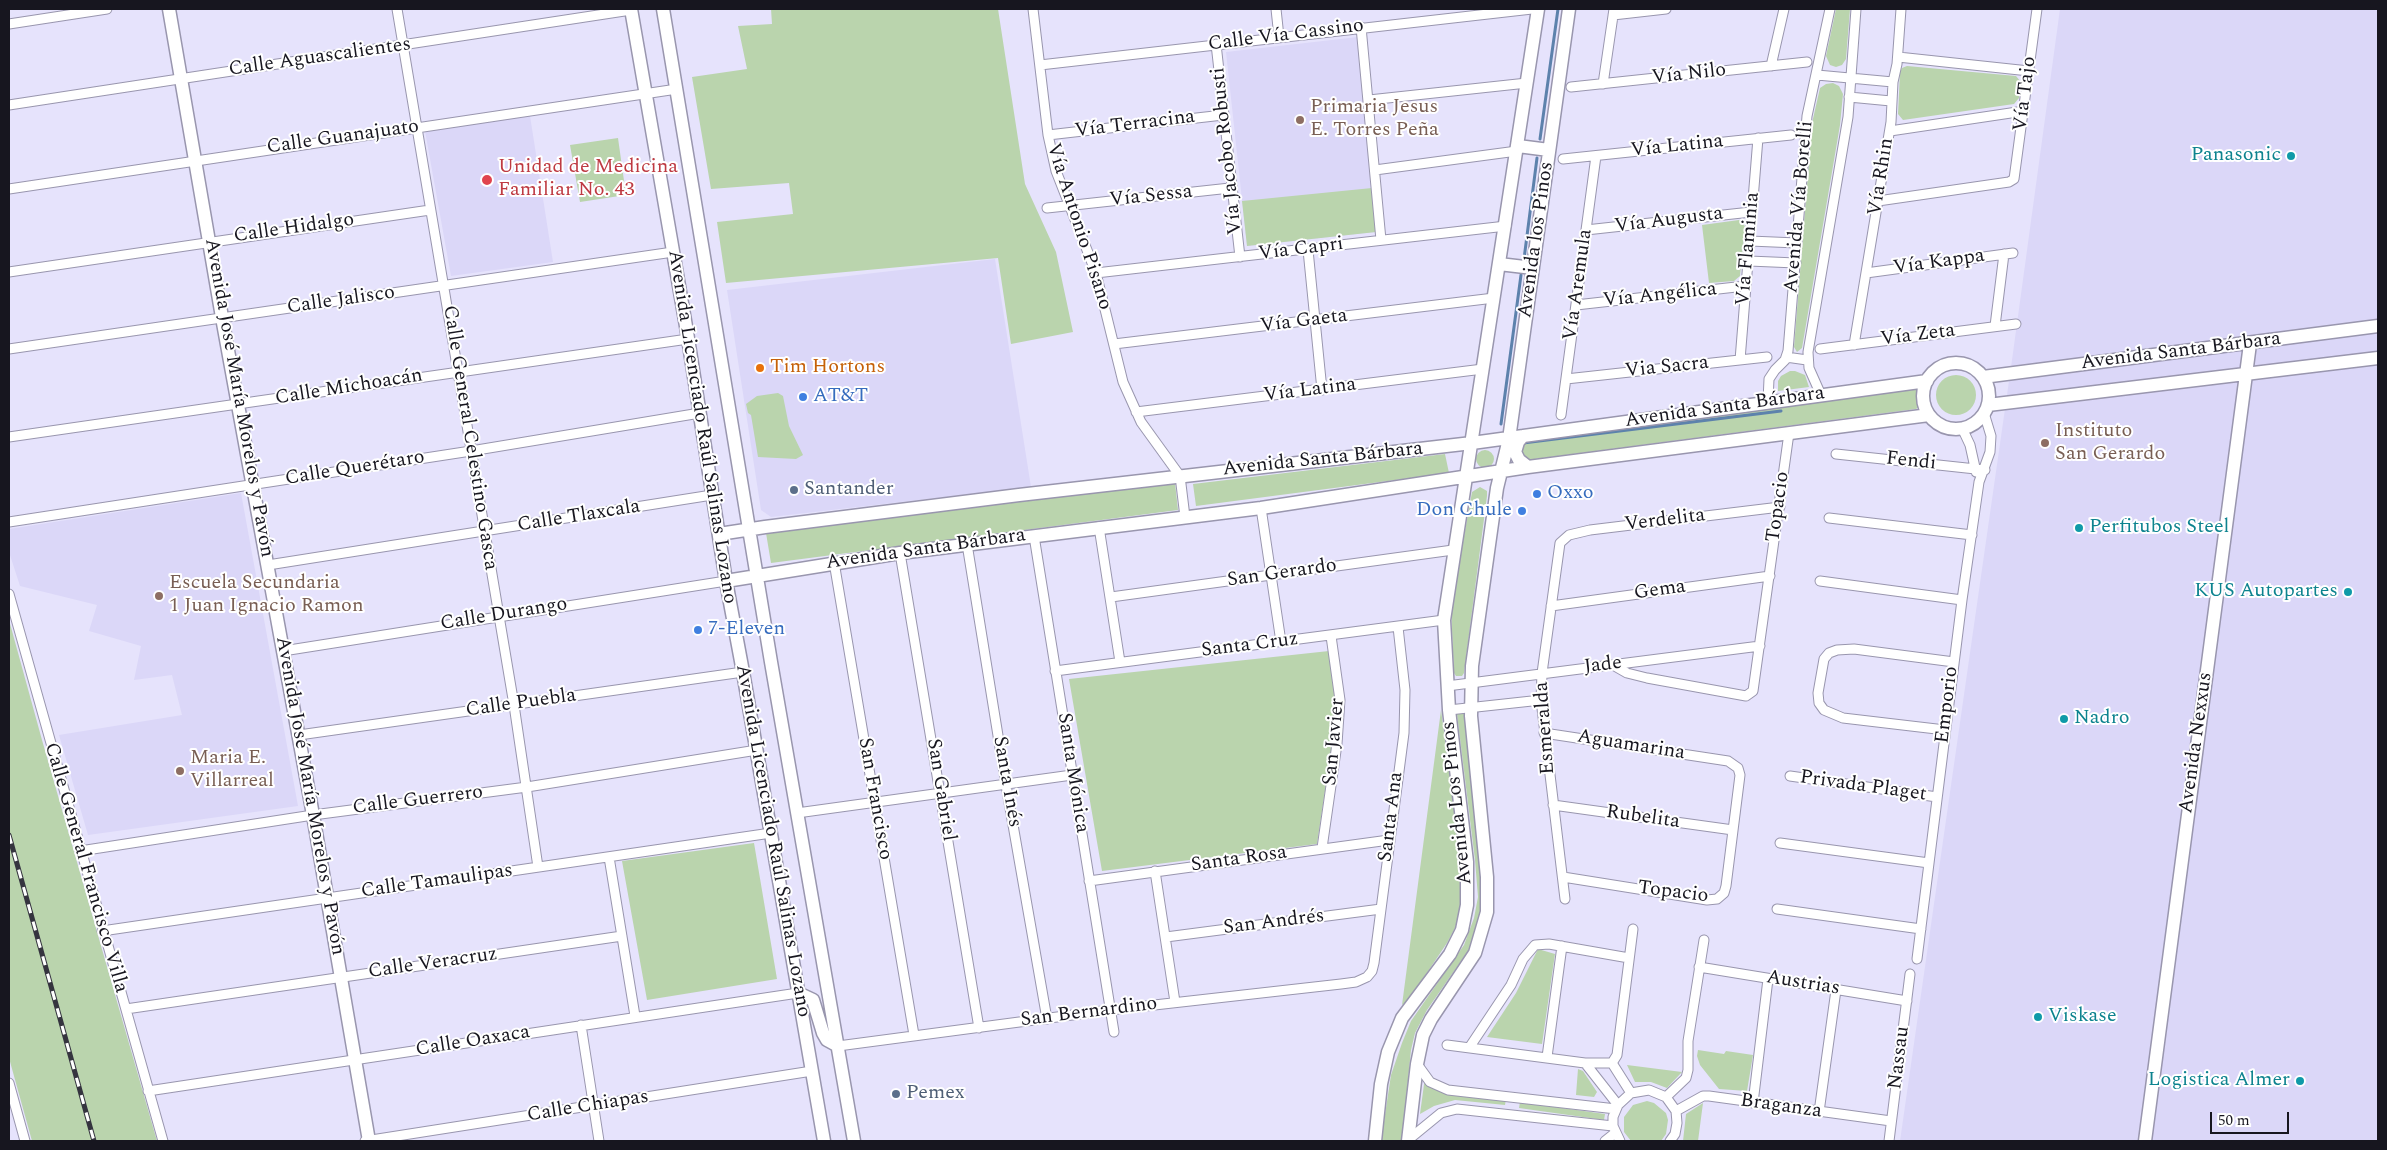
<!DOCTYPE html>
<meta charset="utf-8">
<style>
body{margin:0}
#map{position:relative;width:2387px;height:1150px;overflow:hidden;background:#e6e3fc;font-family:Spectral,serif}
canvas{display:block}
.frame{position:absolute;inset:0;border:10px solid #17161f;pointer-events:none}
.scale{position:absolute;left:2210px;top:1112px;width:79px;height:22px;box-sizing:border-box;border:2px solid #17161f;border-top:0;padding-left:6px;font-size:15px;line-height:18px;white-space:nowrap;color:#17161f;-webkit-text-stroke:4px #fff;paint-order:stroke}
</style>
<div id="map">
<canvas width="2387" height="1150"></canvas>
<div class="frame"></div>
<div class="scale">50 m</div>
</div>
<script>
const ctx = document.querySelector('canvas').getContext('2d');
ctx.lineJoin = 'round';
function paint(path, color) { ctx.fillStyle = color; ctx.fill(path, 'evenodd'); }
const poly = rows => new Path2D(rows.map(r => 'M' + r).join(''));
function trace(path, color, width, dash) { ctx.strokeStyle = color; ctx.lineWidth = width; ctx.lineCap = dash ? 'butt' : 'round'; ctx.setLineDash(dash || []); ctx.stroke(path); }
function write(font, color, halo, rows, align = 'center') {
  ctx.font = font + ' Spectral,serif'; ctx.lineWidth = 4; ctx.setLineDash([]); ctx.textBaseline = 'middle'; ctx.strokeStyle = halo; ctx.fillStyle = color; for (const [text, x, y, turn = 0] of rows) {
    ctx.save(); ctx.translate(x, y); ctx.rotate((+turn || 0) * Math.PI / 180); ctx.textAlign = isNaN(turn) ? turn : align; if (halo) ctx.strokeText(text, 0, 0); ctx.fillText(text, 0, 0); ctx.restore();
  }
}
const built = poly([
 [2060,9,2378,9,2378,1141,1900,1141,2012,360],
 [1358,37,1376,232,1247,246,1226,52],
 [530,116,553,262,451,276,425,131],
 [995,259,1031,487,771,517,761,510,727,290],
 [241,493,298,806,88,835,59,735,182,715,172,675,134,680,141,646,89,631,97,605,20,586,9,552,9,529]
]);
const green = poly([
 [771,9,998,9,1025,184,1056,252,1073,332,1011,344,998,258,726,283,717,222,793,214,789,183,711,189,692,77,747,69,738,26,772,24],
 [1836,9,1850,9,1846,59,1842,65,1836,67,1830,65,1826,56],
 [1907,66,2016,76,2021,82,2019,98,2014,104,1903,120,1898,114,1900,72,1902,68],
 [1833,83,1839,86,1843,94,1840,125,1802,348,1797,352,1794,347,1812,123,1820,88,1826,84],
 [618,138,626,195,580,202,570,145],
 [1372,188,1376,232,1247,246,1242,201],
 [1739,220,1743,222,1745,227,1740,276,1734,281,1709,283,1702,225],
 [1790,371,1795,371,1805,375,1809,387,1778,391,1778,381,1781,376],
 '1936 395a20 20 0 1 1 40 0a20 20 0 1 1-40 0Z',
 [1915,389,1918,392,1920,406,1916,409,1527,460,1522,459,1520,444,1526,441],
 [778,393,783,396,789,426,803,455,796,459,758,457,751,415,748,413,746,404,757,396],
 '1476 459a9 9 0 1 1 18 0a9 9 0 1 1-18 0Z',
 [1445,454,1449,473,1196,506,1193,484],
 [1175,483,1178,510,771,563,766,533],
 [1480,487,1487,491,1487,496,1464,673,1462,676,1456,676,1454,673,1451,608,1472,492],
 [9,620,42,740,157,1141,32,1141,9,1058],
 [1329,651,1337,712,1317,844,1102,871,1069,679],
 [1441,710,1462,864,1462,905,1455,928,1447,943,1408,1001,1402,1005],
 [1457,714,1464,714,1483,862,1481,923,1470,948,1427,1010,1415,1033,1411,1050,1402,1141,1381,1141,1391,1075,1402,1043,1411,1021,1464,945,1474,918,1478,897,1475,860],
 [754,843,777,979,647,1000,622,861],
 [1538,949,1555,954,1542,1044,1487,1037,1516,993],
 [1698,1050,1724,1054,1726,1051,1753,1055,1747,1091,1719,1089,1700,1065,1697,1056],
 [1627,1065,1682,1072,1667,1088,1651,1082,1635,1082],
 [1578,1069,1583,1071,1597,1092,1594,1097,1576,1095],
 [1425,1077,1433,1087,1506,1099,1505,1105,1455,1100,1434,1106,1420,1114],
 [1647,1101,1654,1103,1666,1113,1668,1120,1666,1134,1661,1141,1631,1141,1624,1132,1624,1117,1633,1105],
 [1520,1102,1605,1114,1604,1120,1519,1108],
 [1703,1103,1698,1141,1683,1141,1686,1114]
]);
const stream = poly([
 [1540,139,1558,9],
 [1524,259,1537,158],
 [1501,424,1521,275],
 [1523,443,1781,411]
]);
const street = poly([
 [397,9,514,705,538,867],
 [1033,9,1048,135,1056,171,1096,273,1123,382,1141,422,1180,476,1185,517],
 [1276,9,1279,37],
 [1613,15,1666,9],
 [9,24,107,9],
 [1361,27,1381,240],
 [1216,44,1240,257],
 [1898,57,2029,71],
 [1040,65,1532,9],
 [1771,66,1784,9],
 [1817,75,1893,82],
 [1603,84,1614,9],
 [1571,87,1807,62],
 [1849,97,1891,101],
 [1369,100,1527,83],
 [9,105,631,10],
 [1890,131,2024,111],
 [1048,135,1223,115],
 [1563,159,1791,135],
 [1375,170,1517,151],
 [9,189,677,89],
 [1878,201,2009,182,2014,179,2037,9],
 [1047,208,1230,188],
 [1586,230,1751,212],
 [1750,241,1797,243],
 [1308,250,1322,390],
 [1749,261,1796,263],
 [9,272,430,210],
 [1096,273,1506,226],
 [1866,273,2013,253],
 [1576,305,1745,286],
 [1995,326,2004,254],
 [1114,344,1494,298],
 [1854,345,1891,122,1893,82,1897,64,1901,9],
 [9,349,673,252],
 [1820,349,2016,324],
 [1786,357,1807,360],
 [1740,360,1758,138],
 [1566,379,1767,357],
 [1821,395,1809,368,1808,352,1848,117,1856,9],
 [1768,401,1769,379,1775,370,1785,360,1788,351,1807,116,1830,9],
 [1136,412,1483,369],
 [1561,415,1596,156],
 [1962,428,1970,445,1976,472],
 [9,437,688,339],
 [1836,454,1985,470],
 [1261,508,1281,642],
 [1829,518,1972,535],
 [9,522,471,451,700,413],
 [1099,527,1120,662],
 [1034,536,1114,1032],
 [967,544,1006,785,1047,1019],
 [900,553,979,1028],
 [834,562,914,1035],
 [268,565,712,495],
 [1820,581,1962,600],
 [9,594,163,1141],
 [1111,597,1453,550],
 [1551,606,1770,576],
 [283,651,726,581],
 [1613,665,1627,673,1647,678,1746,696,1753,691,1789,433],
 [1055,671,1444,620],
 [1447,686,1760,646],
 [1449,710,1541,700],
 [1945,730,1843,718,1824,710,1819,703,1818,693,1824,659,1829,653,1837,650,1854,649,1954,662],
 [1544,733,1728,761,1738,768,1740,775,1726,886,1724,893,1717,899,1707,900,1563,877],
 [299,735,743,672],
 [1790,776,1937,797],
 [1553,805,1733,830],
 [797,813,1072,775],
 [1780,843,1929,863],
 [1322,848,1337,744,1340,700,1331,636],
 [80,851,313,815,527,787,757,750],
 [609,857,635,1016],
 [1155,871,1175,1002],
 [1089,881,1389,840],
 [1565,899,1541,700,1542,673,1560,543,1569,535,1590,530,1780,507],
 [1777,909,1921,929],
 [102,931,771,833],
 [1166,937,1381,909],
 [1917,959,1962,600,1979,482,1990,452,1991,436,1984,413],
 [1699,967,1907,1001],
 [126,1009,622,936],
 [581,1025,599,1141],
 [1447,1045,1585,1063,1612,1063],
 [838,1046,1110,1010,1341,984,1356,982,1367,977,1372,971,1374,963,1404,733,1405,690,1398,627],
 [1469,1048,1511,985,1523,959,1535,945,1549,944,1629,958],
 [1547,1057,1562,946],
 [1585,1063,1618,1105],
 [1612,1063,1617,1055,1633,929],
 [1612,1063,1631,1093],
 [1417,1064,1430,1082,1448,1090,1616,1109],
 [9,1083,25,1141],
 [148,1091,798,993],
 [1666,1097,1686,1078,1688,1070,1688,1041,1704,940],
 [1753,1103,1768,979],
 [1676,1111,1703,1096,1709,1096,1891,1121],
 [1819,1112,1836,990],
 [1408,1140,1441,1113,1457,1109,1613,1126],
 [365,1141,812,1071],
 [1605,1141,1615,1133],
 [1620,1141,1613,1126,1613,1117,1618,1105,1631,1093,1649,1090,1666,1097,1676,1111,1677,1123,1675,1134,1670,1141],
 [1889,1141,1910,974]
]);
const secondary = poly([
 [169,9,223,323,313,815,369,1141],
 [631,9,687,332,726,581,743,672,824,1141],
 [663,9,771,662,854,1141],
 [1518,146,1549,150],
 [1499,264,1533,268],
 '1923 396a33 33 0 1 1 66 0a33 33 0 1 1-66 0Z',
 [1983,377,2378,326],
 [1988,405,2378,358],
 [1523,436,1518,442,1515,452,1519,460,1528,467],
 [719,534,765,527,1019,495,1472,443,1927,381],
 [726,581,900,553,1261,508,1528,467,1929,415],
 [798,993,813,1000,823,1033,827,1040,838,1046],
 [1375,1141,1381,1084,1388,1052,1402,1018,1450,954,1462,930,1467,905,1467,862,1449,710,1444,620,1538,9],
 [1408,1141,1417,1064,1423,1035,1431,1019,1475,953,1487,912,1487,877,1471,716,1472,666,1497,488,1509,439,1569,9],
 [2145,1141,2250,344]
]);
const rail = poly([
 [9,835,94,1141]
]);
const markers = [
 [1300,120,5,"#8d6e63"],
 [2291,156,5,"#0f9aa8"],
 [487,180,6,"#e0444e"],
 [760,368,5,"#e8710a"],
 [803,397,5,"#3f7fe0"],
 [2045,443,5,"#8d6e63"],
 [794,490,5,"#5c6f8a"],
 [1537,494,5,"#3f7fe0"],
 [1522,511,5,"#3f7fe0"],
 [2079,528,5,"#0f9aa8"],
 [2348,592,5,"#0f9aa8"],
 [159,596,5,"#8d6e63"],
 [698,630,5,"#3f7fe0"],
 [2064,719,5,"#0f9aa8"],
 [180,771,5,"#8d6e63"],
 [2038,1017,5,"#0f9aa8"],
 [2300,1081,5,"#0f9aa8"],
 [896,1094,5,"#5c6f8a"]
];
const streetNames = [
 ["Calle Vía Cassino",1286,36,-7],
 ["Calle Aguascalientes",320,58,-8],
 ["Vía Nilo",1689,75,-6],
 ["Vía Tajo",2026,94,-83],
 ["Vía Terracina",1135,125,-7],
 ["Calle Guanajuato",343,138,-8],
 ["Vía Latina",1677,147,-6],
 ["Vía Jacobo Robusti",1228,151,-96],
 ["Vía Rhin",1882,177,-81],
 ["Vía Sessa",1151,197,-6],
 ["Avenida Vía Borelli",1800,207,-85],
 ["Vía Augusta",1669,221,-7],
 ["Vía Antonio Pisano",1078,227,72],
 ["Calle Hidalgo",294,229,-8],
 ["Avenida los Pinos",1537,240,-82],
 ["Vía Flaminia",1749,249,-85],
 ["Vía Capri",1301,250,-7],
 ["Vía Kappa",1939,263,-8],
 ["Vía Aremula",1579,285,-82],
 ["Vía Angélica",1660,296,-6],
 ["Calle Jalisco",341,301,-8],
 ["Vía Gaeta",1304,322,-7],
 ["Vía Zeta",1918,336,-7],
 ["Avenida Santa Bárbara",2181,352,-7],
 ["Via Sacra",1667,368,-6],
 ["Calle Michoacán",349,388,-9],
 ["Vía Latina",1310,391,-7],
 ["Avenida José María Morelos y Pavón",238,398,80],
 ["Avenida Santa Bárbara",1725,408,-8],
 ["Avenida Licenciado Raúl Salinas Lozano",701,427,81],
 ["Calle General Celestino Gasca",469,438,81],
 ["Avenida Santa Bárbara",1323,460,-6],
 ["Fendi",1911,462,6],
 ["Calle Querétaro",355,469,-9],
 ["Topacio",1779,507,-82],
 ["Calle Tlaxcala",579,517,-9],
 ["Verdelita",1665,521,-7],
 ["Avenida Santa Bárbara",926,550,-8],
 ["San Gerardo",1282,574,-8],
 ["Gema",1660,591,-8],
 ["Calle Durango",504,615,-9],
 ["Santa Cruz",1250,646,-7],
 ["Jade",1603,666,-7],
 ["Calle Puebla",521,704,-8],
 ["Emporio",1948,705,-83],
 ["Esmeralda",1546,728,-94],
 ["San Javier",1335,742,-85],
 ["Avenida Nexxus",2197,743,-82],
 ["Aguamarina",1631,746,9],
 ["Santa Mónica",1072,773,81],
 ["Santa Inés",1006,782,80],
 ["Privada Plaget",1863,787,8],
 ["San Gabriel",940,790,81],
 ["Avenida José María Morelos y Pavón",309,796,80],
 ["San Francisco",874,799,80],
 ["Calle Guerrero",418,801,-7],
 ["Avenida Los Pinos",1458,803,-96],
 ["Santa Ana",1392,817,-83],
 ["Rubelita",1643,818,8],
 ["Avenida Licenciado Raúl Salinas Lozano",772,841,80],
 ["Santa Rosa",1239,860,-8],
 ["Calle General Francisco Villa",85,868,74],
 ["Calle Tamaulipas",437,882,-8],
 ["Topacio",1673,893,7],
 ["San Andrés",1274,923,-7],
 ["Calle Veracruz",433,964,-8],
 ["Austrias",1803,984,9],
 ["San Bernardino",1089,1013,-7],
 ["Calle Oaxaca",473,1042,-9],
 ["Nassau",1900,1058,-83],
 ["Calle Chiapas",588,1107,-9],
 ["Braganza",1781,1107,8]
];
const educationNames = [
 ["Primaria Jesus",1310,108],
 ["E. Torres Peña",1310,131],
 ["Instituto",2055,432],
 ["San Gerardo",2055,455],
 ["Escuela Secundaria",169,584],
 ["1 Juan Ignacio Ramon",169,607],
 ["Maria E.",190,759],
 ["Villarreal",190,782]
];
const cultureNames = [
 ["Panasonic",2281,156],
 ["Perfitubos Steel",2089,528,"left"],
 ["KUS Autopartes",2338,592],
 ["Nadro",2074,719,"left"],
 ["Viskase",2048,1017,"left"],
 ["Logistica Almer",2290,1081]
];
const healthNames = [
 ["Unidad de Medicina",498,168],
 ["Familiar No. 43",498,191]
];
const foodNames = [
 ["Tim Hortons",770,368]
];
const shopNames = [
 ["AT&T",813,397],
 ["Oxxo",1547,494],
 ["Don Chule",1512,511,"right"],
 ["7-Eleven",708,630]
];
const serviceNames = [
 ["Santander",804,490],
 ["Pemex",906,1094]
];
paint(built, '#dbd7f8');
paint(green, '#bad4ad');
trace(stream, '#5d82ac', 3);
trace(street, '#9996ae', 11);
trace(secondary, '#9996ae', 15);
trace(street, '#fff', 9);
trace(secondary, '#fff', 12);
trace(rail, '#35343f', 5);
trace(rail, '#fff', 3, [9]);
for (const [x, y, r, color] of markers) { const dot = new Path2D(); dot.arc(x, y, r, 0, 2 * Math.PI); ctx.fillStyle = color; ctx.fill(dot); trace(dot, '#fff', 2); }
write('20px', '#17161f', '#fff', streetNames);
write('20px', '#785e54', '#fff', educationNames, 'left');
write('20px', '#0d838f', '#fff', cultureNames, 'right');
write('20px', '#be3a42', '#fff', healthNames, 'left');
write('20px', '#c56008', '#fff', foodNames, 'left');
write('20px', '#366cbe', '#fff', shopNames, 'left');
write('20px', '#4e5e75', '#fff', serviceNames, 'left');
</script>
